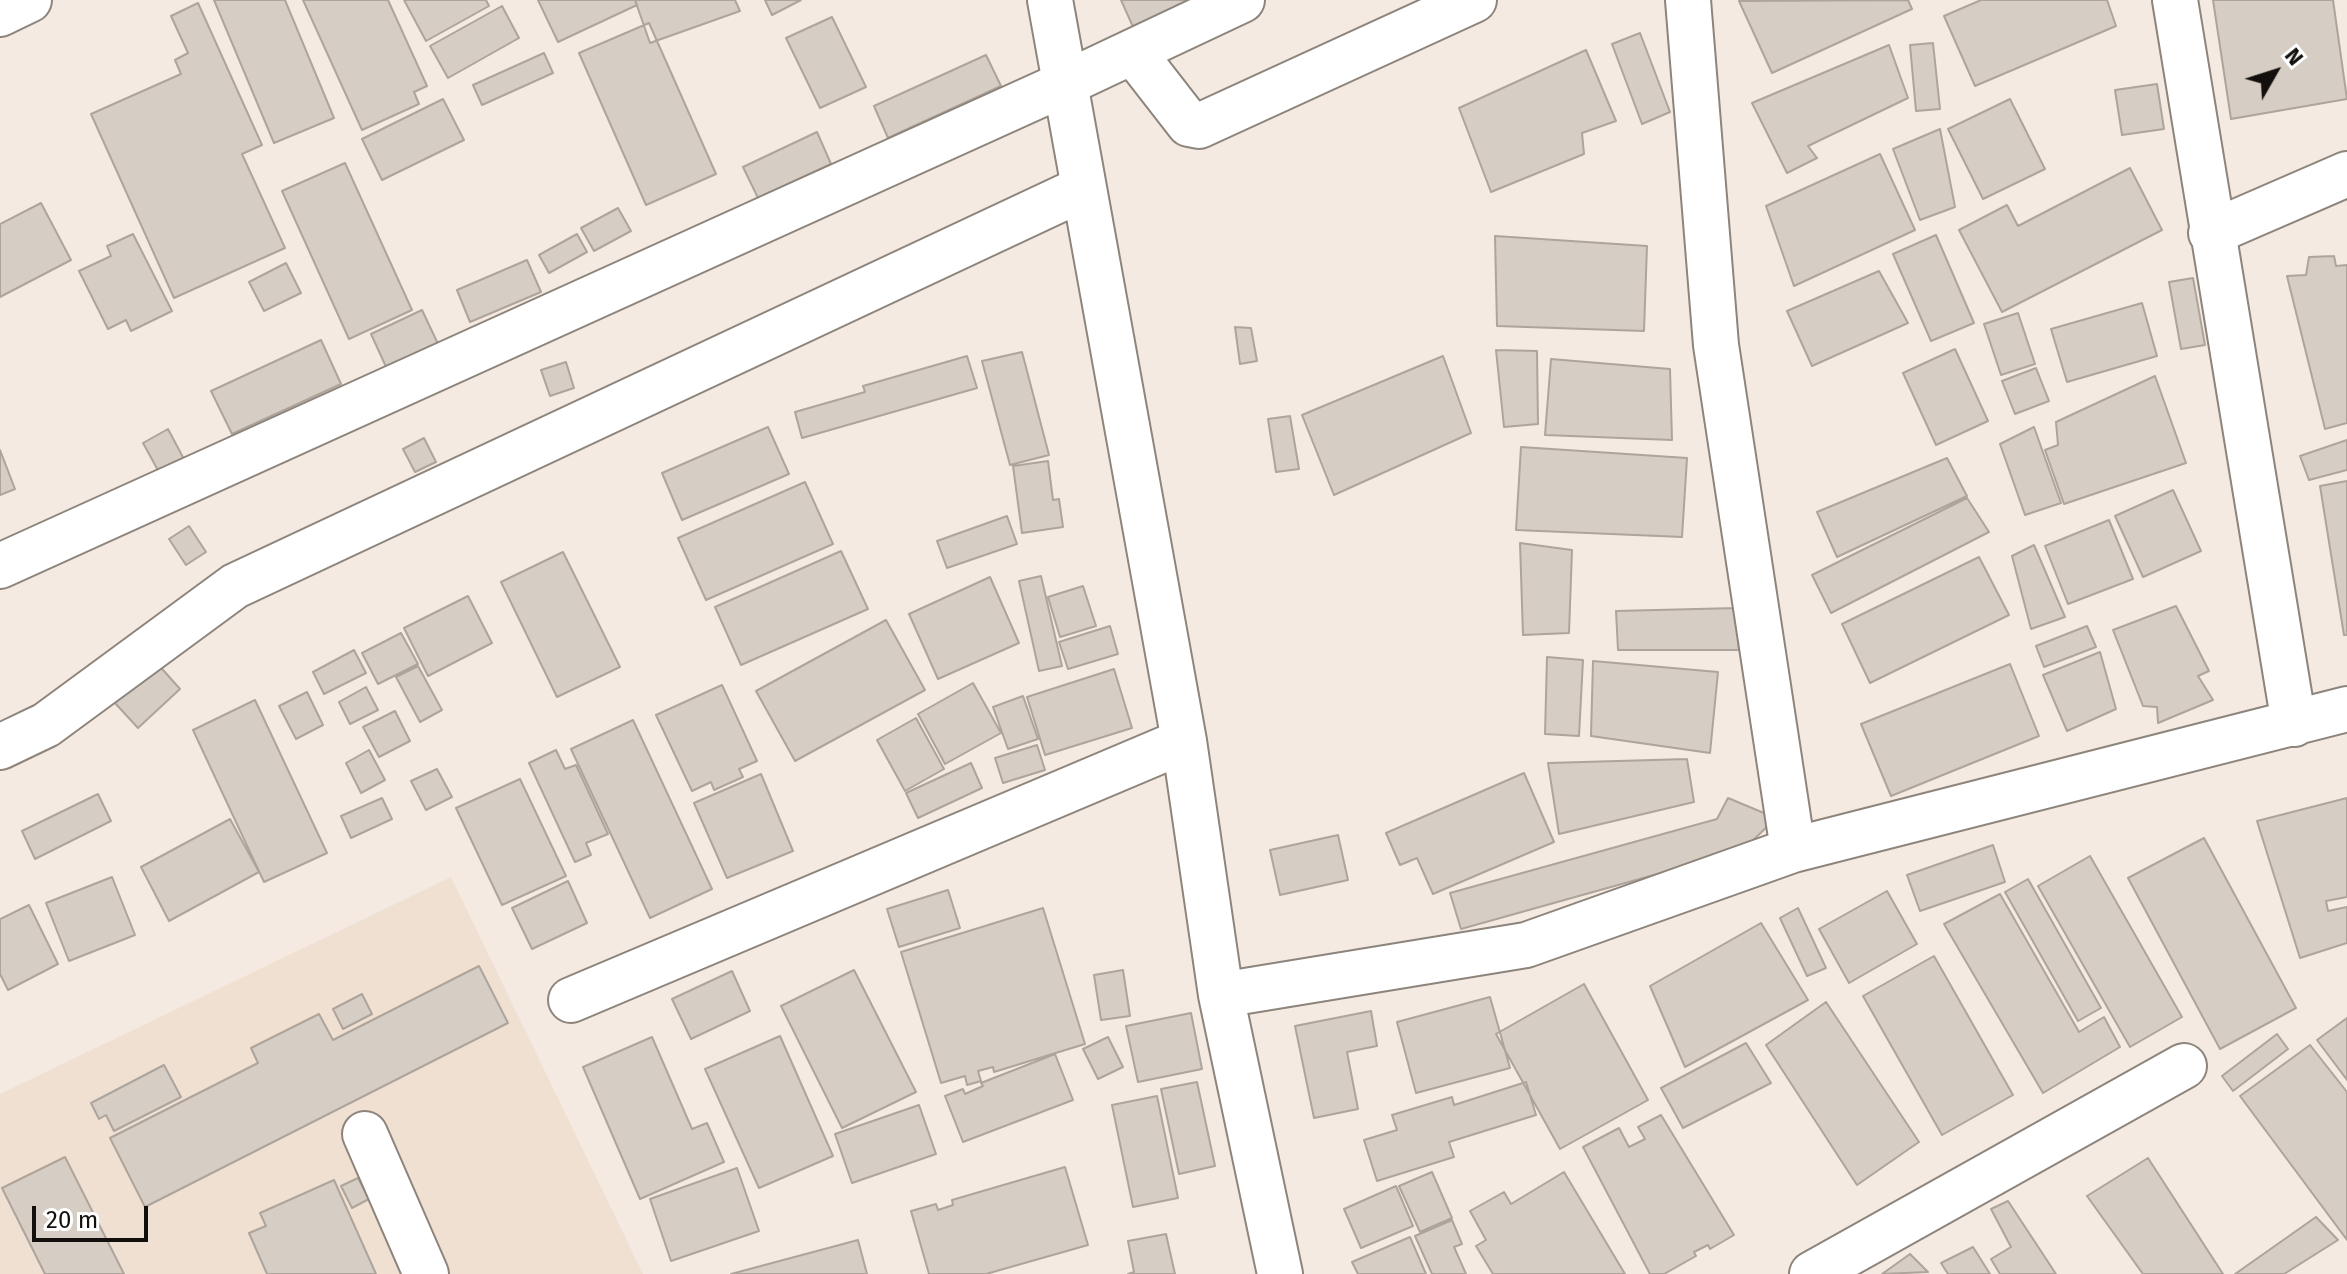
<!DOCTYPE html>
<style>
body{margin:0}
#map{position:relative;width:2347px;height:1274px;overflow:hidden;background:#f4eae2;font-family:"Fira Sans",sans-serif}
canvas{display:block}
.north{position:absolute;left:2235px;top:32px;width:80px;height:80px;-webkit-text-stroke:6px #fff;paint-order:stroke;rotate:51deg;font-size:22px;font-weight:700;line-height:32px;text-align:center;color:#120f0c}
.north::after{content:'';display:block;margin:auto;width:28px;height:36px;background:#120f0c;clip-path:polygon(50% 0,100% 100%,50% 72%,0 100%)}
.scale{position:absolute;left:32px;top:1206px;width:116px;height:36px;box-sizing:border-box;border:4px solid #120f0c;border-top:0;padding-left:10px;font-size:24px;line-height:28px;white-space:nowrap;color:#120f0c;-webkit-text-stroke:6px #fff;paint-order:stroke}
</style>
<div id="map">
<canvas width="2347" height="1274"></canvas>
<div class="north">N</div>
<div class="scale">20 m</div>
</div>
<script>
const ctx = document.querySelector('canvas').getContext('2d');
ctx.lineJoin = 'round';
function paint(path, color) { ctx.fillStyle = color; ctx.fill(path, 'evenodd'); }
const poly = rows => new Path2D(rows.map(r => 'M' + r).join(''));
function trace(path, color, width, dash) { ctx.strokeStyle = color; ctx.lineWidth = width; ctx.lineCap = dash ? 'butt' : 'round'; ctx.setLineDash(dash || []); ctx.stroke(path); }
const built = poly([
 [451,877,643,1274,0,1274,0,1094]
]);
const building = poly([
 [214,0,285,0,334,118,274,143,214,0],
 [303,0,388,0,427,86,414,92,419,104,362,130,303,0],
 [404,0,486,0,489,6,426,41,404,0],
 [538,0,635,0,637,5,558,42,538,0],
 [635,0,735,0,740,11,650,43,635,0],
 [765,0,801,0,772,15,765,0],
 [1121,0,1222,0,1138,38,1121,0],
 [1908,0,1912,9,1772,73,1739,1,1908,0],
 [1981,0,2107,0,2116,26,1975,86,1944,16,1981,0],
 [2213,0,2333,0,2347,99,2231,119,2213,0],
 [198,3,262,145,242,154,285,248,174,298,91,114,181,74,175,60,188,53,171,16,198,3],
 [502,6,519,38,448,78,430,46,502,6],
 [832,17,866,87,820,108,786,38,832,17],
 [649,23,716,174,646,205,579,53,649,23],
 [1640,33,1670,112,1642,124,1612,44,1640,33],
 [1933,43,1940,109,1916,111,1910,45,1933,43],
 [1889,45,1908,98,1808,146,1817,158,1787,173,1752,103,1889,45],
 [1586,50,1616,121,1582,133,1584,154,1491,192,1459,108,1586,50],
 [544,53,553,73,482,105,473,85,544,53],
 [986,55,1001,86,888,138,874,106,986,55],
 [2157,84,2164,129,2122,135,2115,90,2157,84],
 [443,99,464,140,382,180,362,139,443,99],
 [2010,99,2045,169,1983,199,1948,129,2010,99],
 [1940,129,1955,207,1920,220,1893,149,1940,129],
 [817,132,831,164,758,198,743,167,817,132],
 [1880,154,1915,230,1794,286,1766,206,1880,154],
 [345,163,412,310,349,339,282,191,345,163],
 [2130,168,2162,230,2002,312,1959,230,2007,205,2018,226,2130,168],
 [41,203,71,260,0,297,0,224,41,203],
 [618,208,631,231,594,251,581,228,618,208],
 [133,234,172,311,131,331,126,320,108,329,79,271,111,256,107,246,133,234],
 [577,234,587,252,549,273,539,255,577,234],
 [1936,235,1974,323,1931,341,1893,254,1936,235],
 [1495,236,1647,246,1644,331,1497,326,1495,236],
 [2334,256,2336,266,2347,265,2347,423,2325,429,2287,276,2306,275,2309,257,2334,256],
 [527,260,541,292,470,322,457,290,527,260],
 [286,263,301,293,264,311,249,282,286,263],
 [1879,271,1908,323,1812,366,1787,311,1879,271],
 [2193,278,2205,345,2181,349,2169,282,2193,278],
 [2142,303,2157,356,2067,382,2051,329,2142,303],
 [422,310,439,346,387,369,371,334,422,310],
 [2018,313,2035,364,2001,375,1984,324,2018,313],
 [1235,327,1251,328,1257,361,1240,364,1235,327],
 [321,340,341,384,232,434,211,391,321,340],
 [1955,349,1988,421,1936,445,1903,373,1955,349],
 [1496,350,1537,351,1538,424,1504,427,1496,350],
 [1022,352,1049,455,1010,465,982,361,1022,352],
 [967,356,977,388,802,438,795,412,865,392,863,386,967,356],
 [1443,356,1471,433,1334,495,1302,415,1443,356],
 [1551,359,1670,369,1672,440,1545,435,1551,359],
 [566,362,574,388,550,396,541,370,566,362],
 [2036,368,2049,401,2015,414,2002,381,2036,368],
 [2155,376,2186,463,2064,504,2045,450,2058,445,2056,422,2155,376],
 [1290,416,1299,469,1276,472,1268,419,1290,416],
 [768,427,789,474,682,520,662,473,768,427],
 [2034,427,2061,503,2025,515,2000,444,2034,427],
 [168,429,185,461,160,474,143,443,168,429],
 [424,438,436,462,415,472,403,449,424,438],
 [2347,440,2347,470,2309,480,2300,456,2347,440],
 [1521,447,1687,458,1682,537,1516,530,1521,447],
 [0,450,15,489,0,495,0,450],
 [1947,458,1967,496,1837,557,1817,512,1947,458],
 [1048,461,1053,500,1059,499,1063,527,1022,533,1013,466,1048,461],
 [2347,481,2347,635,2344,635,2320,486,2347,481],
 [805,482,833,544,706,600,678,538,805,482],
 [2173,490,2201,551,2143,577,2115,516,2173,490],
 [1967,498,1989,532,1831,613,1812,575,1967,498],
 [1007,516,1017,544,947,568,937,541,1007,516],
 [2109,520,2133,579,2068,604,2045,546,2109,520],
 [189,526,206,552,186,565,169,539,189,526],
 [1520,543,1572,550,1569,633,1523,635,1520,543],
 [2034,545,2065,617,2031,629,2012,556,2034,545],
 [841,551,868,609,741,665,715,607,841,551],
 [563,552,620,667,557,697,501,582,563,552],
 [1979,557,2009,615,1870,683,1842,624,1979,557],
 [1041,576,1062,666,1039,671,1019,581,1041,576],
 [990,577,1019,643,938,679,909,614,990,577],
 [1083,586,1096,626,1060,637,1048,597,1083,586],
 [468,596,492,643,428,676,404,628,468,596],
 [2176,606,2209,671,2198,676,2213,700,2158,723,2157,707,2143,706,2113,630,2176,606],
 [1736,608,1739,650,1618,650,1616,611,1736,608],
 [886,620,925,690,795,761,756,691,886,620],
 [1110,626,1118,654,1068,669,1059,642,1110,626],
 [2087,626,2096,647,2044,667,2036,646,2087,626],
 [401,633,418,664,378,684,362,653,401,633],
 [354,650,366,673,324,694,313,672,354,650],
 [2100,652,2116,709,2067,731,2043,675,2100,652],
 [1547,657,1583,660,1579,736,1545,734,1547,657],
 [1593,661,1718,672,1710,753,1591,736,1593,661],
 [156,662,180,689,138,728,114,702,156,662],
 [2010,664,2039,736,1891,796,1861,724,2010,664],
 [418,666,442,710,420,722,396,677,418,666],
 [1114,669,1132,728,1045,755,1027,697,1114,669],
 [973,683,1001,733,945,764,918,714,973,683],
 [722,685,757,761,739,769,743,777,714,790,711,782,692,791,656,715,722,685],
 [366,687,378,710,350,724,339,702,366,687],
 [307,692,323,725,296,739,279,706,307,692],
 [1023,696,1038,739,1008,749,993,707,1023,696],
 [255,700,327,853,264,882,193,730,255,700],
 [395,711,410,741,379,757,363,727,395,711],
 [916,718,944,769,905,791,877,740,916,718],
 [633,720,712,889,650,918,571,749,633,720],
 [1037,745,1045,770,1003,783,995,758,1037,745],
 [369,750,385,780,361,793,346,763,369,750],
 [556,750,565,769,576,765,608,834,586,843,591,855,575,862,529,763,556,750],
 [1687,759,1694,802,1559,834,1548,763,1687,759],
 [971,763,982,788,918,818,906,793,971,763],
 [437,769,452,797,426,810,411,781,437,769],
 [1524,773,1554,842,1433,894,1417,858,1400,865,1386,833,1524,773],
 [761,774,793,851,727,878,694,803,761,774],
 [520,779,566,876,502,905,456,808,520,779],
 [98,794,111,821,35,859,22,831,98,794],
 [382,798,392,819,351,838,341,816,382,798],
 [1728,798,1776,818,1743,850,1461,929,1450,893,1717,819,1728,798],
 [2347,798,2347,897,2326,901,2328,911,2347,907,2347,943,2300,958,2257,821,2347,798],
 [230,819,259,872,169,921,141,867,230,819],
 [1338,835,1348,880,1280,895,1270,850,1338,835],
 [2204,838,2296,1008,2220,1049,2128,878,2204,838],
 [1993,845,2005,882,1920,911,1907,875,1993,845],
 [2090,856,2182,1017,2130,1047,2038,886,2090,856],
 [112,877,135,935,69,961,46,903,112,877],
 [2028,879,2101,1008,2078,1021,2005,892,2028,879],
 [568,881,587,923,532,949,512,908,568,881],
 [948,890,960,928,899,947,887,909,948,890],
 [1887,891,1917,944,1849,983,1819,929,1887,891],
 [2000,894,2079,1032,2104,1017,2120,1047,2043,1093,1944,924,2000,894],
 [29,905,58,964,8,990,0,974,0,919,29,905],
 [1043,908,1085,1044,994,1072,993,1067,978,1071,981,1081,967,1085,965,1076,941,1083,901,952,1043,908],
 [1798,908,1826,968,1807,976,1780,918,1798,908],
 [1761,923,1808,1000,1685,1067,1650,986,1761,923],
 [1934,956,2013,1095,1942,1135,1863,996,1934,956],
 [479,966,508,1023,145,1207,110,1138,258,1063,251,1048,319,1014,333,1040,479,966],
 [854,970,916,1092,842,1128,781,1006,854,970],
 [1123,970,1130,1016,1101,1020,1094,975,1123,970],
 [732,971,750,1011,691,1039,672,999,732,971],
 [1584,984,1648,1100,1560,1149,1496,1034,1584,984],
 [362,994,372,1014,343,1029,333,1009,362,994],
 [1490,997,1510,1068,1416,1093,1397,1022,1490,997],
 [1826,1002,1919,1142,1857,1185,1766,1045,1826,1002],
 [1371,1011,1377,1046,1347,1052,1358,1109,1314,1118,1295,1026,1371,1011],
 [1191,1013,1202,1069,1138,1082,1126,1026,1191,1013],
 [2347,1018,2347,1080,2317,1040,2347,1018],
 [2277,1034,2288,1049,2233,1091,2222,1076,2277,1034],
 [780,1036,833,1156,759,1188,705,1069,780,1036],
 [652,1037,692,1129,707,1123,724,1162,640,1199,583,1067,652,1037],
 [1108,1037,1123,1067,1098,1079,1083,1049,1108,1037],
 [1746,1043,1771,1083,1683,1128,1661,1088,1746,1043],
 [2310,1045,2347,1092,2347,1240,2240,1096,2310,1045],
 [1055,1054,1073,1100,963,1142,945,1096,963,1089,965,1094,983,1086,981,1083,1055,1054],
 [164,1065,181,1097,114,1131,106,1115,99,1119,91,1103,164,1065],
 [1197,1082,1215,1166,1179,1174,1161,1089,1197,1082],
 [1526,1082,1536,1115,1449,1142,1454,1157,1377,1181,1364,1140,1397,1130,1392,1115,1452,1097,1454,1105,1526,1082],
 [1157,1096,1178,1198,1133,1207,1112,1105,1157,1096],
 [919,1105,936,1154,852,1183,835,1134,919,1105],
 [1661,1115,1734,1235,1710,1249,1708,1245,1694,1252,1696,1256,1664,1274,1650,1274,1583,1147,1619,1128,1629,1147,1645,1139,1638,1127,1661,1115],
 [65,1157,124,1274,45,1274,2,1188,65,1157],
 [2148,1158,2223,1274,2143,1274,2087,1196,2148,1158],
 [1065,1167,1088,1245,986,1274,929,1274,911,1211,936,1204,938,1210,953,1205,952,1200,1065,1167],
 [737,1168,759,1231,671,1261,650,1199,737,1168],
 [1432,1172,1452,1218,1420,1232,1399,1186,1432,1172],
 [1564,1172,1625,1274,1493,1274,1476,1246,1486,1240,1470,1211,1504,1192,1511,1204,1564,1172],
 [358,1178,369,1199,352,1208,341,1186,358,1178],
 [334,1180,376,1274,267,1274,249,1233,266,1226,260,1213,334,1180],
 [1396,1186,1413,1226,1361,1248,1344,1209,1396,1186],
 [2008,1201,2056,1274,2000,1274,1991,1259,2011,1247,1991,1209,2008,1201],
 [2316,1217,2338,1240,2284,1274,2235,1274,2316,1217],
 [1452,1220,1462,1244,1454,1247,1466,1274,1432,1274,1415,1236,1452,1220],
 [1166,1234,1175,1274,1128,1274,1134,1272,1128,1241,1166,1234],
 [1410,1237,1426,1274,1358,1274,1352,1262,1410,1237],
 [858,1240,867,1274,731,1274,858,1240],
 [1973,1247,1990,1274,1948,1274,1941,1263,1973,1247],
 [1910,1254,1928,1272,1882,1274,1910,1254]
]);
const minor = poly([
 [1050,0,1184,741,1221,995,1280,1274],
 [1688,0,1716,345,1793,850],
 [2175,0,2294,724],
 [0,14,29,0],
 [1133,52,1189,124,1199,126,1474,0],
 [2211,233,2347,174],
 [0,566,1064,84,1242,0],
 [0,747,46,725,235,586,1084,188],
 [1221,995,1526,945,1793,850,2347,709],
 [571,1000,1184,741],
 [365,1134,426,1274],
 [1812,1274,2184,1066]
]);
paint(built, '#f0e0d2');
paint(building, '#d6cdc4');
trace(building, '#ada49b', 2);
trace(minor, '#8d847c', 48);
trace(minor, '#fff', 44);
</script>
